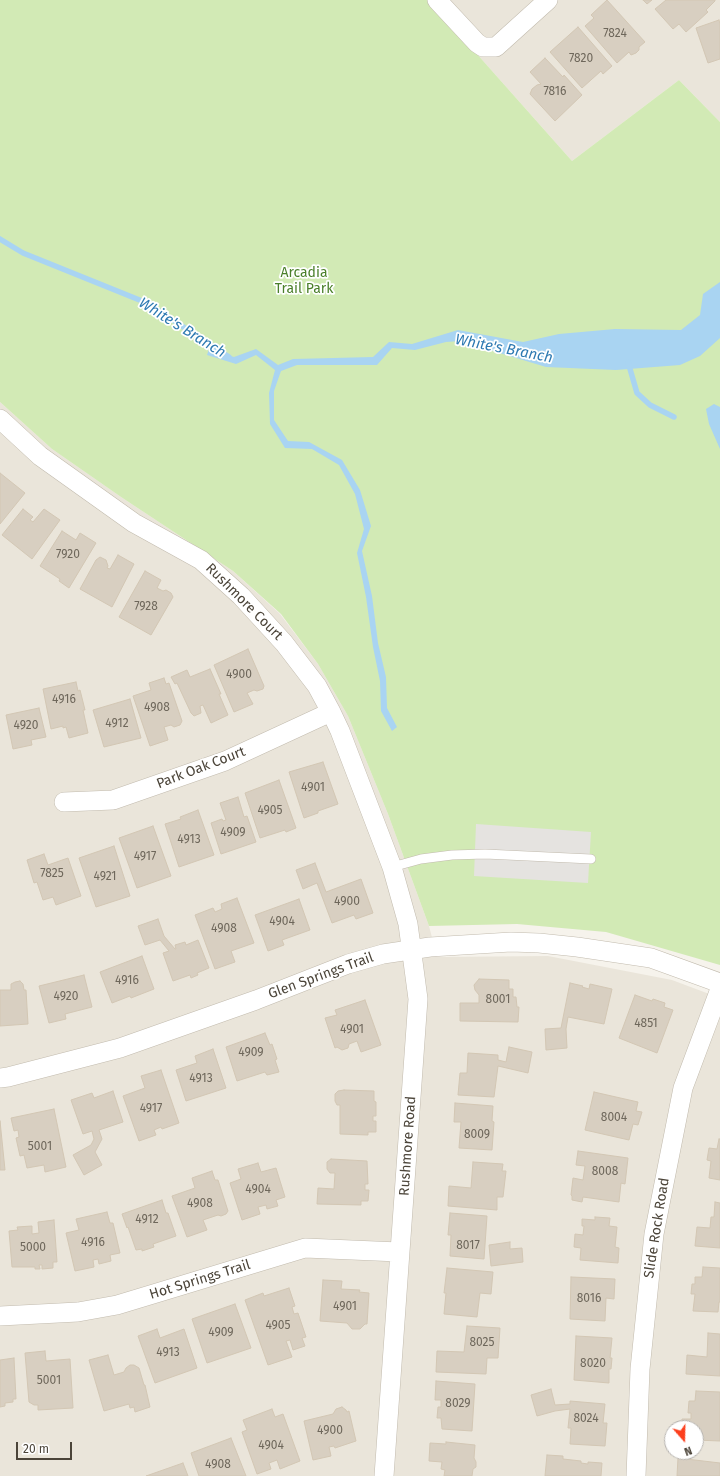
<!DOCTYPE html>
<style>
body{margin:0}
#map{position:relative;width:720px;height:1476px;overflow:hidden;background:#f6f3ec;font-family:"Fira Sans",sans-serif}
canvas{display:block}
.north{position:absolute;left:664px;top:1420px;width:40px;height:40px;box-sizing:border-box;background:#fff;border:1px solid #b7b4b0;border-radius:50%;rotate:160deg;font-size:11px;font-weight:700;line-height:16px;text-align:center;color:#4b4439}
.north::after{content:'';display:block;margin:auto;width:14px;height:18px;background:#fc3f1d;clip-path:polygon(50% 0,100% 100%,50% 72%,0 100%)}
.scale{position:absolute;left:16px;top:1442px;width:56px;height:18px;box-sizing:border-box;border:2px solid #4b4439;border-top:0;padding-left:5px;font-size:12px;line-height:14px;white-space:nowrap;color:#4b4439;-webkit-text-stroke:3px #fff;paint-order:stroke}
</style>
<div id="map">
<canvas width="720" height="1476"></canvas>
<div class="north">N</div>
<div class="scale">20 m</div>
</div>
<script>
const ctx = document.querySelector('canvas').getContext('2d');
ctx.lineJoin = 'round';
function paint(path, color) { ctx.fillStyle = color; ctx.fill(path, 'evenodd'); }
const poly = rows => new Path2D(rows.map(r => 'M' + r).join(''));
function trace(path, color, width, dash) { ctx.strokeStyle = color; ctx.lineWidth = width; ctx.lineCap = dash ? 'butt' : 'round'; ctx.setLineDash(dash || []); ctx.stroke(path); }
function write(font, color, halo, rows, align = 'center') {
  ctx.font = font + ' "Fira Sans",sans-serif'; ctx.lineWidth = 3.5; ctx.setLineDash([]); ctx.textBaseline = 'middle'; ctx.strokeStyle = halo; ctx.fillStyle = color; for (const [text, x, y, turn = 0] of rows) {
    ctx.save(); ctx.translate(x, y); ctx.rotate((+turn || 0) * Math.PI / 180); ctx.textAlign = isNaN(turn) ? turn : align; if (halo) ctx.strokeText(text, 0, 0); ctx.fillText(text, 0, 0); ctx.restore();
  }
}
const residential = poly([
 [429,0,720,0,720,122,679,80,572,161],
 [0,402,52,449,121,497,233,571,280,614,318,664,348,716,388,814,429,926,437,957,548,956,672,980,720,998,720,1476,0,1476],
 [672,1428,696,1428,696,1452,672,1452]
]);
const green = poly([
 [0,0,429,0,572,161,679,80,720,122,720,965,606,932,517,924,429,926,388,814,348,716,318,664,281,614,233,571,121,497,52,449,0,402]
]);
const parking = poly([
 [476,824,591,832,588,883,474,876]
]);
const water = poly([
 [720,282,720,338,700,356,680,365,616,370,546,367,460,341,446,342,415,350,392,348,377,365,297,365,281,371,274,391,274,420,288,441,309,442,342,460,360,490,371,526,362,551,372,596,378,643,386,677,387,708,397,727,392,731,381,711,380,681,373,647,366,597,357,553,364,529,355,494,339,465,312,449,285,448,270,424,269,393,275,370,256,355,236,364,207,355,209,349,234,357,256,349,278,365,293,359,373,357,389,342,412,344,458,330,523,342,559,334,615,329,681,330,700,315,703,294],
 [714,404,720,407,720,449,709,424,706,409]
]);
const stream = poly([
 [0,239,23,253,147,303,229,357],
 [628,362,637,393,650,405,674,417]
]);
const building = poly([
 [607,0,645,42,639,47,639,50,636,53,631,55,629,52,617,63,585,26,594,18,591,15,607,0],
 [643,0,652,0,647,4,643,0],
 [666,0,715,0,715,1,706,10,708,12,686,32,679,24,673,29,655,9,666,0],
 [719,20,720,24,720,59,708,63,696,28,719,20],
 [578,27,612,66,603,74,601,71,582,88,550,52,578,27],
 [545,58,563,77,564,75,582,95,555,121,530,94,532,89,537,85,541,84,530,72,545,58],
 [0,473,25,493,0,524,0,473],
 [23,509,33,517,30,520,33,522,44,509,60,520,32,559,2,535,23,509],
 [62,531,76,540,80,533,96,543,69,588,59,581,60,579,40,566,62,531],
 [118,555,134,564,112,607,80,589,96,560,100,557,106,560,108,566,107,568,110,569,118,555],
 [145,571,161,580,157,588,163,591,166,590,171,593,173,597,151,635,119,617,145,571],
 [248,649,264,686,263,689,257,691,254,690,247,693,253,704,234,712,214,665,248,649],
 [210,669,221,694,219,694,228,715,211,723,203,705,200,706,201,713,194,716,191,713,177,683,175,684,171,677,187,670,190,677,210,669],
 [164,678,166,684,169,683,182,721,180,725,174,727,171,725,164,727,168,740,150,746,133,696,151,690,149,683,164,678],
 [76,682,78,691,80,690,85,710,83,710,88,733,69,738,66,727,63,728,63,726,51,729,43,689,76,682],
 [130,699,141,738,104,747,93,710,130,699],
 [39,708,46,737,31,740,32,745,13,749,6,715,39,708],
 [323,762,338,804,318,811,318,813,304,818,289,772,323,762],
 [279,780,296,828,286,832,285,830,260,838,245,793,279,780],
 [238,797,244,817,247,816,256,842,221,854,211,823,222,819,223,821,226,820,220,803,238,797],
 [198,810,214,855,179,867,165,824,181,819,180,817,198,810],
 [153,826,171,876,137,888,119,838,153,826],
 [114,846,130,896,96,907,79,858,114,846],
 [44,854,48,865,68,858,81,896,56,905,53,897,43,900,37,882,34,883,27,860,44,854],
 [315,863,326,892,361,879,373,913,356,919,354,915,332,923,317,883,303,889,296,870,315,863],
 [237,898,254,943,231,951,235,962,215,969,195,915,213,908,215,912,222,909,221,904,237,898],
 [299,899,310,930,282,940,284,945,268,951,255,915,299,899],
 [158,919,164,936,175,949,176,949,175,945,185,942,186,945,198,940,209,968,197,973,198,975,191,978,190,975,173,981,163,953,169,951,160,940,145,945,138,926,158,919],
 [142,956,154,989,131,998,130,996,112,1003,100,972,142,956],
 [84,975,92,1007,65,1014,66,1019,49,1023,39,986,84,975],
 [479,979,509,980,509,989,513,989,513,997,516,997,517,1007,519,1007,518,1022,460,1021,460,1003,479,1003,479,995,475,990,474,985,479,979],
 [20,981,23,984,24,990,26,990,28,1024,0,1026,0,990,11,990,11,984,15,982,20,981],
 [570,983,583,986,582,987,589,989,590,984,612,989,604,1024,568,1017,566,1029,567,1048,546,1050,545,1029,561,1028,570,983],
 [635,995,652,1001,653,999,665,1003,664,1007,673,1010,657,1053,619,1038,635,995],
 [365,1000,381,1045,361,1052,357,1041,349,1044,348,1048,342,1050,337,1047,335,1048,325,1018,337,1015,335,1010,365,1000],
 [265,1033,270,1045,272,1044,277,1059,275,1060,279,1072,267,1075,265,1072,237,1081,226,1047,265,1033],
 [509,1047,532,1052,528,1073,498,1066,494,1097,458,1095,460,1073,467,1073,468,1053,498,1055,498,1060,506,1062,509,1047],
 [213,1049,226,1088,186,1101,176,1070,197,1063,195,1056,213,1049],
 [161,1070,179,1123,162,1129,161,1127,154,1130,156,1135,139,1141,123,1096,145,1088,141,1076,161,1070],
 [344,1090,374,1091,374,1101,376,1102,376,1116,373,1116,373,1121,376,1121,376,1132,368,1132,368,1135,340,1134,340,1105,337,1105,335,1101,335,1094,338,1091,344,1090],
 [113,1091,123,1122,99,1130,102,1139,95,1152,102,1165,84,1175,73,1155,91,1145,94,1139,92,1131,83,1134,71,1100,92,1093,94,1098,113,1091],
 [594,1092,638,1102,636,1111,642,1112,638,1125,633,1124,629,1140,585,1130,594,1092],
 [455,1103,493,1106,492,1121,494,1122,492,1150,459,1148,461,1122,454,1122,455,1103],
 [54,1109,66,1167,45,1172,44,1165,27,1168,24,1155,20,1156,16,1138,19,1137,18,1130,14,1131,11,1118,54,1109],
 [0,1121,5,1170,0,1170,0,1121],
 [719,1139,720,1139,720,1180,709,1178,711,1161,707,1160,709,1148,717,1149,719,1139],
 [578,1151,628,1158,625,1184,621,1183,619,1202,583,1197,582,1202,572,1200,572,1196,571,1195,573,1178,583,1180,585,1166,576,1165,578,1151],
 [331,1159,367,1161,368,1184,365,1184,365,1190,369,1190,368,1201,361,1201,361,1205,317,1204,318,1188,334,1189,335,1173,330,1173,327,1169,327,1162,331,1159],
 [473,1162,503,1164,502,1171,506,1171,503,1197,497,1197,497,1210,448,1206,449,1186,471,1188,473,1162],
 [258,1163,261,1172,276,1168,285,1197,276,1200,278,1206,267,1209,266,1205,258,1207,260,1214,242,1220,230,1183,241,1179,238,1169,258,1163],
 [212,1171,215,1180,218,1180,228,1211,226,1214,221,1216,218,1215,203,1220,207,1230,187,1237,172,1196,195,1188,192,1178,212,1171],
 [162,1200,166,1213,168,1213,176,1236,153,1244,154,1247,142,1251,142,1249,136,1250,128,1227,127,1228,122,1214,162,1200],
 [715,1202,720,1203,720,1248,695,1246,697,1227,710,1228,711,1217,714,1217,715,1202],
 [107,1212,110,1223,113,1223,120,1253,110,1255,111,1261,99,1264,98,1259,93,1260,94,1267,75,1271,66,1233,79,1230,76,1219,107,1212],
 [450,1213,487,1216,484,1259,450,1256,451,1235,448,1235,450,1213],
 [595,1217,610,1218,609,1226,617,1227,615,1247,619,1248,618,1263,580,1260,581,1248,574,1247,575,1234,583,1235,584,1226,582,1226,582,1219,595,1220,595,1217],
 [54,1220,57,1262,53,1262,53,1268,42,1269,42,1265,39,1265,40,1269,35,1269,35,1267,12,1267,9,1231,18,1230,17,1227,32,1226,32,1234,39,1233,38,1222,54,1220],
 [510,1242,510,1249,522,1248,523,1262,491,1266,489,1245,510,1242],
 [703,1267,720,1268,720,1302,719,1302,718,1312,693,1311,695,1294,691,1294,692,1284,695,1284,695,1277,702,1277,703,1267],
 [447,1268,493,1272,491,1294,480,1293,477,1317,444,1314,446,1293,444,1293,447,1268],
 [571,1277,615,1279,614,1299,606,1298,605,1321,570,1319,571,1277],
 [323,1280,342,1281,341,1289,360,1290,359,1292,369,1293,367,1324,365,1324,360,1329,352,1329,347,1323,320,1321,323,1280],
 [289,1288,295,1306,292,1307,294,1314,298,1313,306,1337,302,1338,305,1346,293,1350,290,1340,286,1341,292,1357,268,1365,245,1300,263,1293,264,1296,289,1288],
 [235,1304,251,1348,207,1363,192,1319,235,1304],
 [467,1326,500,1328,498,1358,487,1358,486,1374,436,1372,437,1351,464,1352,467,1326],
 [157,1329,160,1338,184,1329,197,1368,155,1383,138,1336,157,1329],
 [708,1333,720,1334,720,1376,686,1374,687,1355,707,1357,708,1333],
 [576,1336,612,1338,610,1358,612,1358,611,1369,609,1369,609,1383,574,1380,576,1336],
 [45,1351,46,1361,70,1359,73,1408,38,1410,38,1405,34,1405,29,1402,25,1353,45,1351],
 [108,1355,114,1375,124,1372,126,1368,130,1365,134,1365,139,1368,144,1385,145,1385,150,1407,135,1412,134,1407,130,1408,129,1404,104,1411,89,1360,108,1355],
 [14,1358,16,1399,13,1399,13,1402,5,1403,5,1406,0,1407,0,1360,14,1358],
 [436,1381,475,1384,472,1431,442,1429,441,1418,437,1418,438,1407,441,1407,441,1400,435,1400,436,1381],
 [551,1389,555,1405,570,1404,570,1401,605,1404,603,1423,607,1423,605,1446,570,1444,571,1428,568,1428,570,1409,555,1411,537,1416,531,1395,551,1389],
 [696,1391,720,1392,720,1441,696,1440,696,1428,682,1428,682,1419,691,1419,691,1413,688,1413,689,1401,695,1401,696,1391],
 [342,1407,346,1410,347,1412,349,1411,356,1441,335,1448,334,1446,329,1447,331,1456,313,1460,304,1421,333,1414,336,1409,342,1407],
 [272,1409,275,1417,283,1414,300,1461,280,1469,277,1460,269,1463,271,1469,257,1474,242,1432,247,1430,243,1420,272,1409],
 [231,1438,246,1476,199,1476,191,1453,231,1438],
 [446,1442,475,1445,474,1458,476,1462,476,1467,473,1469,472,1476,444,1476,445,1470,441,1469,442,1462,429,1461,430,1443,446,1444,446,1442],
 [547,1455,563,1456,563,1459,581,1461,581,1463,588,1464,588,1462,602,1463,601,1476,545,1476,547,1455],
 [678,1458,720,1463,720,1476,677,1476,678,1458],
 [183,1463,188,1476,146,1476,183,1463]
]);
const service = poly([
 [392,867,421,859,452,855,485,854,591,859]
]);
const minor = poly([
 [437,0,477,43,483,47,496,47,548,0],
 [0,419,40,456,134,523,201,560,241,596,284,643,317,686,331,712,340,731,392,867,408,924,418,999,384,1476],
 [64,802,113,800,225,761,331,712],
 [0,1078,8,1077,120,1048,256,1000,348,964,383,954,430,947,511,942,539,943,577,947,651,958,720,983],
 [0,1316,78,1312,117,1305,305,1248,399,1252],
 [636,1476,640,1369,654,1234,683,1088,720,989]
]);
const numberNames = [
 ["7824",615,34],
 ["7820",581,59],
 ["7816",555,92],
 ["7920",68,555],
 ["7928",146,607],
 ["4900",239,675],
 ["4916",64,700],
 ["4908",157,708],
 ["4912",117,724],
 ["4920",26,726],
 ["4901",313,788],
 ["4905",270,811],
 ["4909",233,833],
 ["4913",189,840],
 ["4917",145,857],
 ["7825",52,874],
 ["4921",105,877],
 ["4900",347,902],
 ["4904",282,922],
 ["4908",224,929],
 ["4916",127,981],
 ["4920",66,997],
 ["8001",498,1000],
 ["4851",646,1024],
 ["4901",352,1030],
 ["4909",251,1053],
 ["4913",201,1079],
 ["4917",151,1109],
 ["8004",614,1118],
 ["8009",477,1135],
 ["5001",40,1147],
 ["8008",605,1172],
 ["4904",258,1190],
 ["4908",200,1204],
 ["4912",147,1220],
 ["4916",93,1243],
 ["8017",468,1246],
 ["5000",33,1248],
 ["8016",589,1299],
 ["4901",345,1307],
 ["4905",278,1326],
 ["4909",221,1333],
 ["8025",482,1343],
 ["4913",168,1353],
 ["8020",593,1364],
 ["5001",49,1381],
 ["8029",458,1404],
 ["8024",586,1419],
 ["4900",330,1431],
 ["4904",271,1446],
 ["4908",218,1465]
];
const parkNames = [
 ["Arcadia",304,273],
 ["Trail Park",304,289]
];
const streetNames = [
 ["Rushmore Court",244,602,45],
 ["Park Oak Court",201,768,-21],
 ["Glen Springs Trail",321,976,-20],
 ["Rushmore Road",408,1146,-86],
 ["Slide Rock Road",657,1228,-81],
 ["Hot Springs Trail",200,1280,-17]
];
const waterNames = [
 ["White's Branch",182,328,32],
 ["White's Branch",504,349,11]
];
paint(residential, '#eae5da');
paint(green, '#d2eab5');
paint(parking, '#e5e3e0');
paint(water, '#a9d4f2');
trace(stream, '#a9d4f2', 5.5);
paint(building, '#d8cfc1');
trace(building, '#d3c7b4', 1);
trace(service, '#c2bbae', 10);
trace(minor, '#c2bbae', 20);
trace(service, '#fff', 9);
trace(minor, '#fff', 19);
write('12px', '#6e675b', null, numberNames);
write('14px', '#4a7f2a', '#fff', parkNames);
write('14px', '#4b4439', '#fff', streetNames);
write('italic 15px', '#2e7ab2', '#fff', waterNames);
</script>
